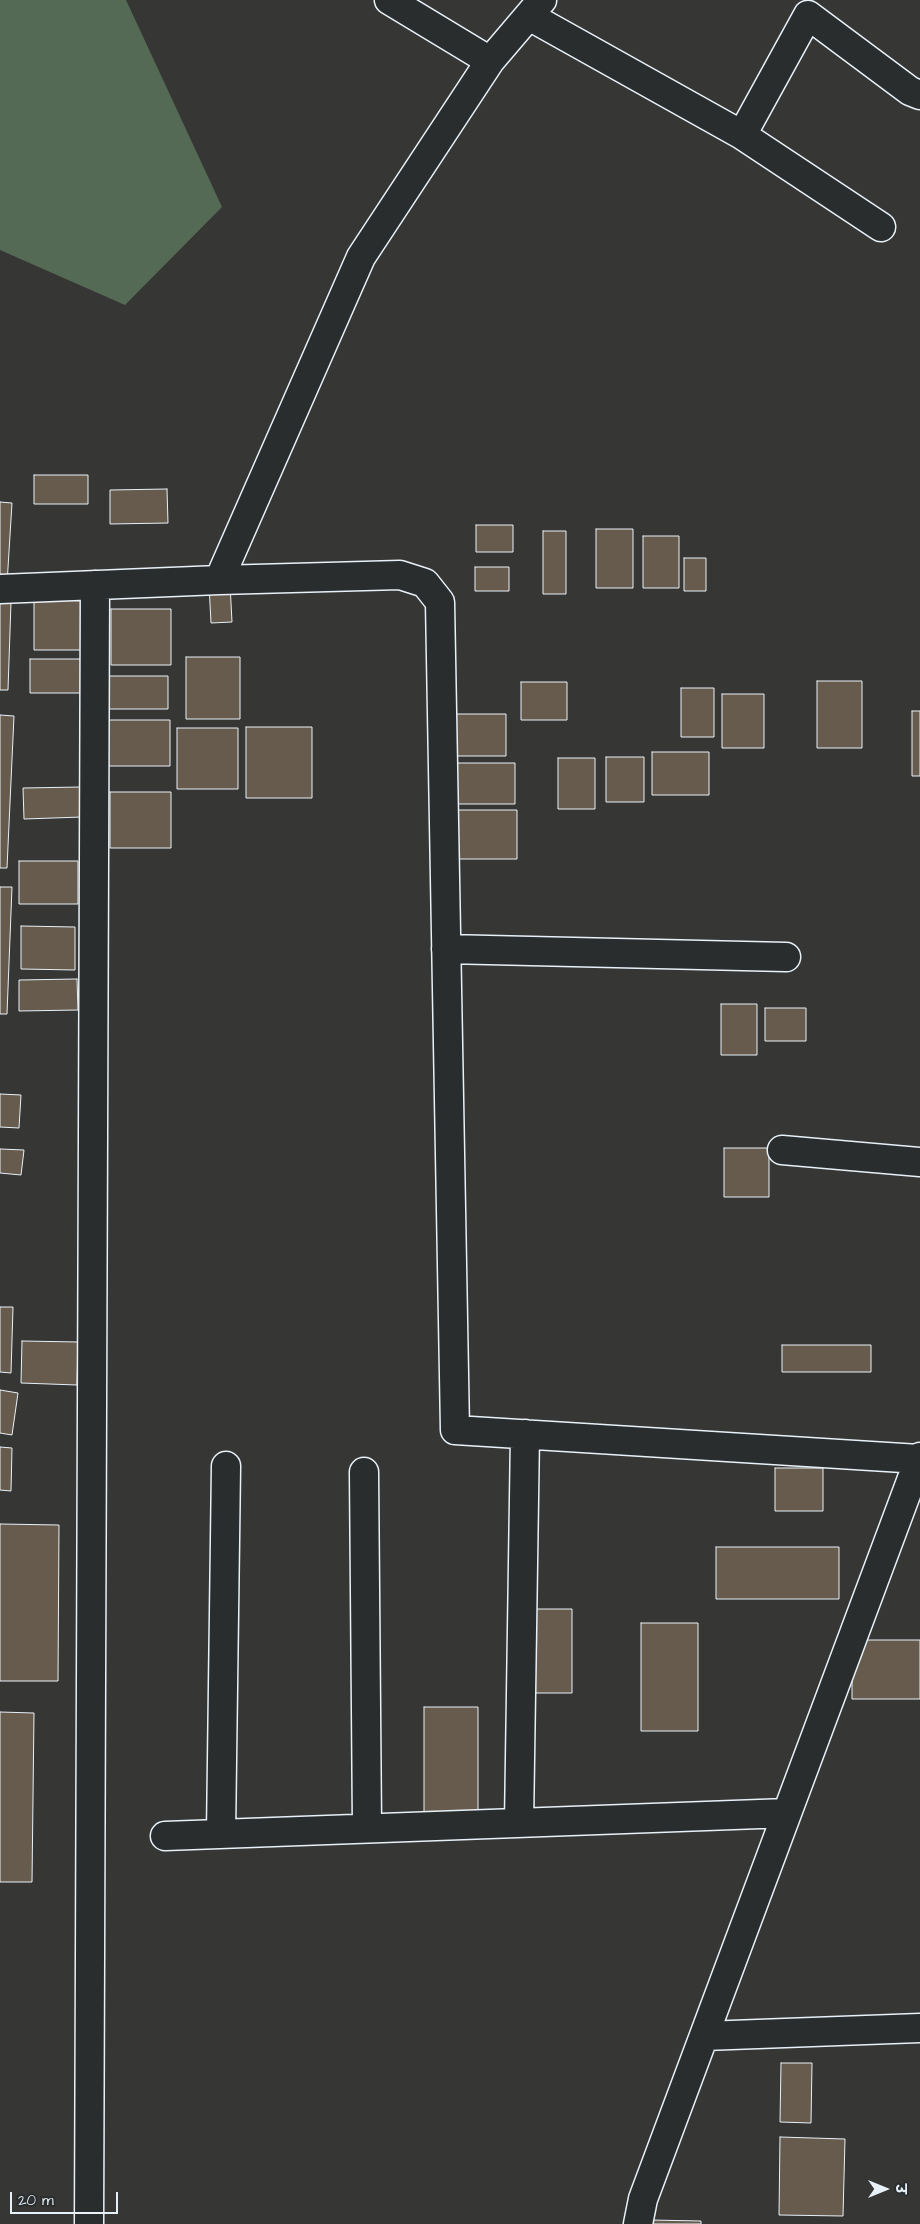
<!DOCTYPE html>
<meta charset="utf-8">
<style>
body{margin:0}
#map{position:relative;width:920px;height:2224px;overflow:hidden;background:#363634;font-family:"Architects Daughter","Playpen Sans Deva",sans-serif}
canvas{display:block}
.north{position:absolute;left:860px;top:2164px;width:50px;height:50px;-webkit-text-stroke:4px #2a2d2e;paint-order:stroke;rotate:90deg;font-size:14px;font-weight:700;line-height:20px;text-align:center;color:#e8f1f8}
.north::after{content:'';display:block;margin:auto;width:18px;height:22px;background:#e8f1f8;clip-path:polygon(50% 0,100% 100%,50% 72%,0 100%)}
.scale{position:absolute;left:10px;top:2192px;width:108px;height:22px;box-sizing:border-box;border:2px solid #e8f1f8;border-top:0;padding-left:6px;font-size:15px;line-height:18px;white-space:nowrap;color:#e8f1f8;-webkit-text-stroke:4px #2a2d2e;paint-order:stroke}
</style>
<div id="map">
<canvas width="920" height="2224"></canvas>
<div class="north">उ</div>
<div class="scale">20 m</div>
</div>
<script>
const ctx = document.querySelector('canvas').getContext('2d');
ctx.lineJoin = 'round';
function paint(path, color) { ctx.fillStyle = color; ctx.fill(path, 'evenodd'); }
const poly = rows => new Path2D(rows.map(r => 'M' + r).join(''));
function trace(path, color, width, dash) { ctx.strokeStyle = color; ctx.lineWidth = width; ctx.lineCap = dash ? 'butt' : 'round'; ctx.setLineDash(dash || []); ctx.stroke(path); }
const green = poly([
 [0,0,126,0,222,207,125,305,0,250]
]);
const building = poly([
 [34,475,88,475,88,504,34,504,34,475],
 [167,489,168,523,110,524,110,490,167,489],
 [0,502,12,503,7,584,0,583,0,502],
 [476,525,513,525,513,552,476,552,476,525],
 [596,529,633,529,633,588,596,588,596,529],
 [543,531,566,531,566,594,543,594,543,531],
 [643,536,679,536,679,588,643,588,643,536],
 [684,558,706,558,706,591,684,591,684,558],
 [475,567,509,567,509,591,475,591,475,567],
 [230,584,232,622,211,623,209,585,230,584],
 [34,600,84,600,84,650,34,650,34,600],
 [0,601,11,602,8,690,0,690,0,601],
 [111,609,171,609,171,665,111,665,111,609],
 [186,657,240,657,240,719,186,719,186,657],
 [30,659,86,659,86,693,30,693,30,659],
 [106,676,168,676,168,709,106,709,106,676],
 [817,681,862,681,862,748,817,748,817,681],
 [521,682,567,682,567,720,521,720,521,682],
 [681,688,714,688,714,737,681,737,681,688],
 [722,694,764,694,764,748,722,748,722,694],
 [912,711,920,711,920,776,912,776,912,711],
 [452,714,506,714,506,756,452,756,452,714],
 [0,715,14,716,7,868,0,868,0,715],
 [107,720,170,720,170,766,107,766,107,720],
 [246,727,312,727,312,798,246,798,246,727],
 [177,728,238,728,238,789,177,789,177,728],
 [652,752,709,752,709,795,652,795,652,752],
 [606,757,644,757,644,802,606,802,606,757],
 [558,758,595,758,595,809,558,809,558,758],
 [455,763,515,763,515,804,455,804,455,763],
 [81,787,82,817,24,819,23,788,81,787],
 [110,792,171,792,171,848,110,848,110,792],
 [457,810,517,810,517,859,457,859,457,810],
 [19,861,78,861,78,904,19,904,19,861],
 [0,887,12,887,7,1014,0,1014,0,887],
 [21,926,75,927,75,970,21,969,21,926],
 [77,979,78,1010,19,1011,19,980,77,979],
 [721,1004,757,1004,757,1055,721,1055,721,1004],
 [765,1008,806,1008,806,1041,765,1041,765,1008],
 [0,1094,21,1095,19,1128,0,1127,0,1094],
 [724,1148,769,1148,769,1197,724,1197,724,1148],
 [0,1149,24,1150,21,1175,0,1173,0,1149],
 [0,1307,13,1307,11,1373,0,1372,0,1307],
 [22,1341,78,1342,77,1385,21,1383,22,1341],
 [782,1345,871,1345,871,1372,782,1372,782,1345],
 [0,1390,18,1393,12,1435,0,1433,0,1390],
 [0,1447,12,1448,11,1491,0,1490,0,1447],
 [775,1468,823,1468,823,1511,775,1511,775,1468],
 [0,1524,59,1525,58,1681,0,1681,0,1524],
 [716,1547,839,1547,839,1599,716,1599,716,1547],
 [533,1609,572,1609,572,1693,533,1693,533,1609],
 [641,1623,698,1623,698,1731,641,1731,641,1623],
 [852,1640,920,1640,920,1699,852,1699,852,1640],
 [424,1707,478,1707,478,1817,424,1817,424,1707],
 [0,1712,34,1713,32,1882,0,1882,0,1712],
 [781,2063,812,2063,811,2123,780,2122,781,2063],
 [780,2137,845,2139,843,2216,779,2215,780,2137],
 [650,2220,701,2221,701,2224,650,2224,650,2220]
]);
const street = poly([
 [389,0,490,61],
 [529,16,742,135,881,227],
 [742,135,808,15,910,91,920,95],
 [219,580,361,257,490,61,542,0],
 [0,589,219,580,400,575,425,583,440,602,455,1430,919,1459],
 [446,949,786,957],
 [782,1150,920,1162],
 [364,1472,367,1828],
 [519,1823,525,1434],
 [221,1834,226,1466],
 [165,1836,787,1813],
 [704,2036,920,2028],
 [89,2224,95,585],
 [638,2224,643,2199,920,1457]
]);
paint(green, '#556a55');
paint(building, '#675b4e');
trace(building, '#e8f1f8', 1);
trace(street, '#e8f1f8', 31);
trace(street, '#2a2d2e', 28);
</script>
